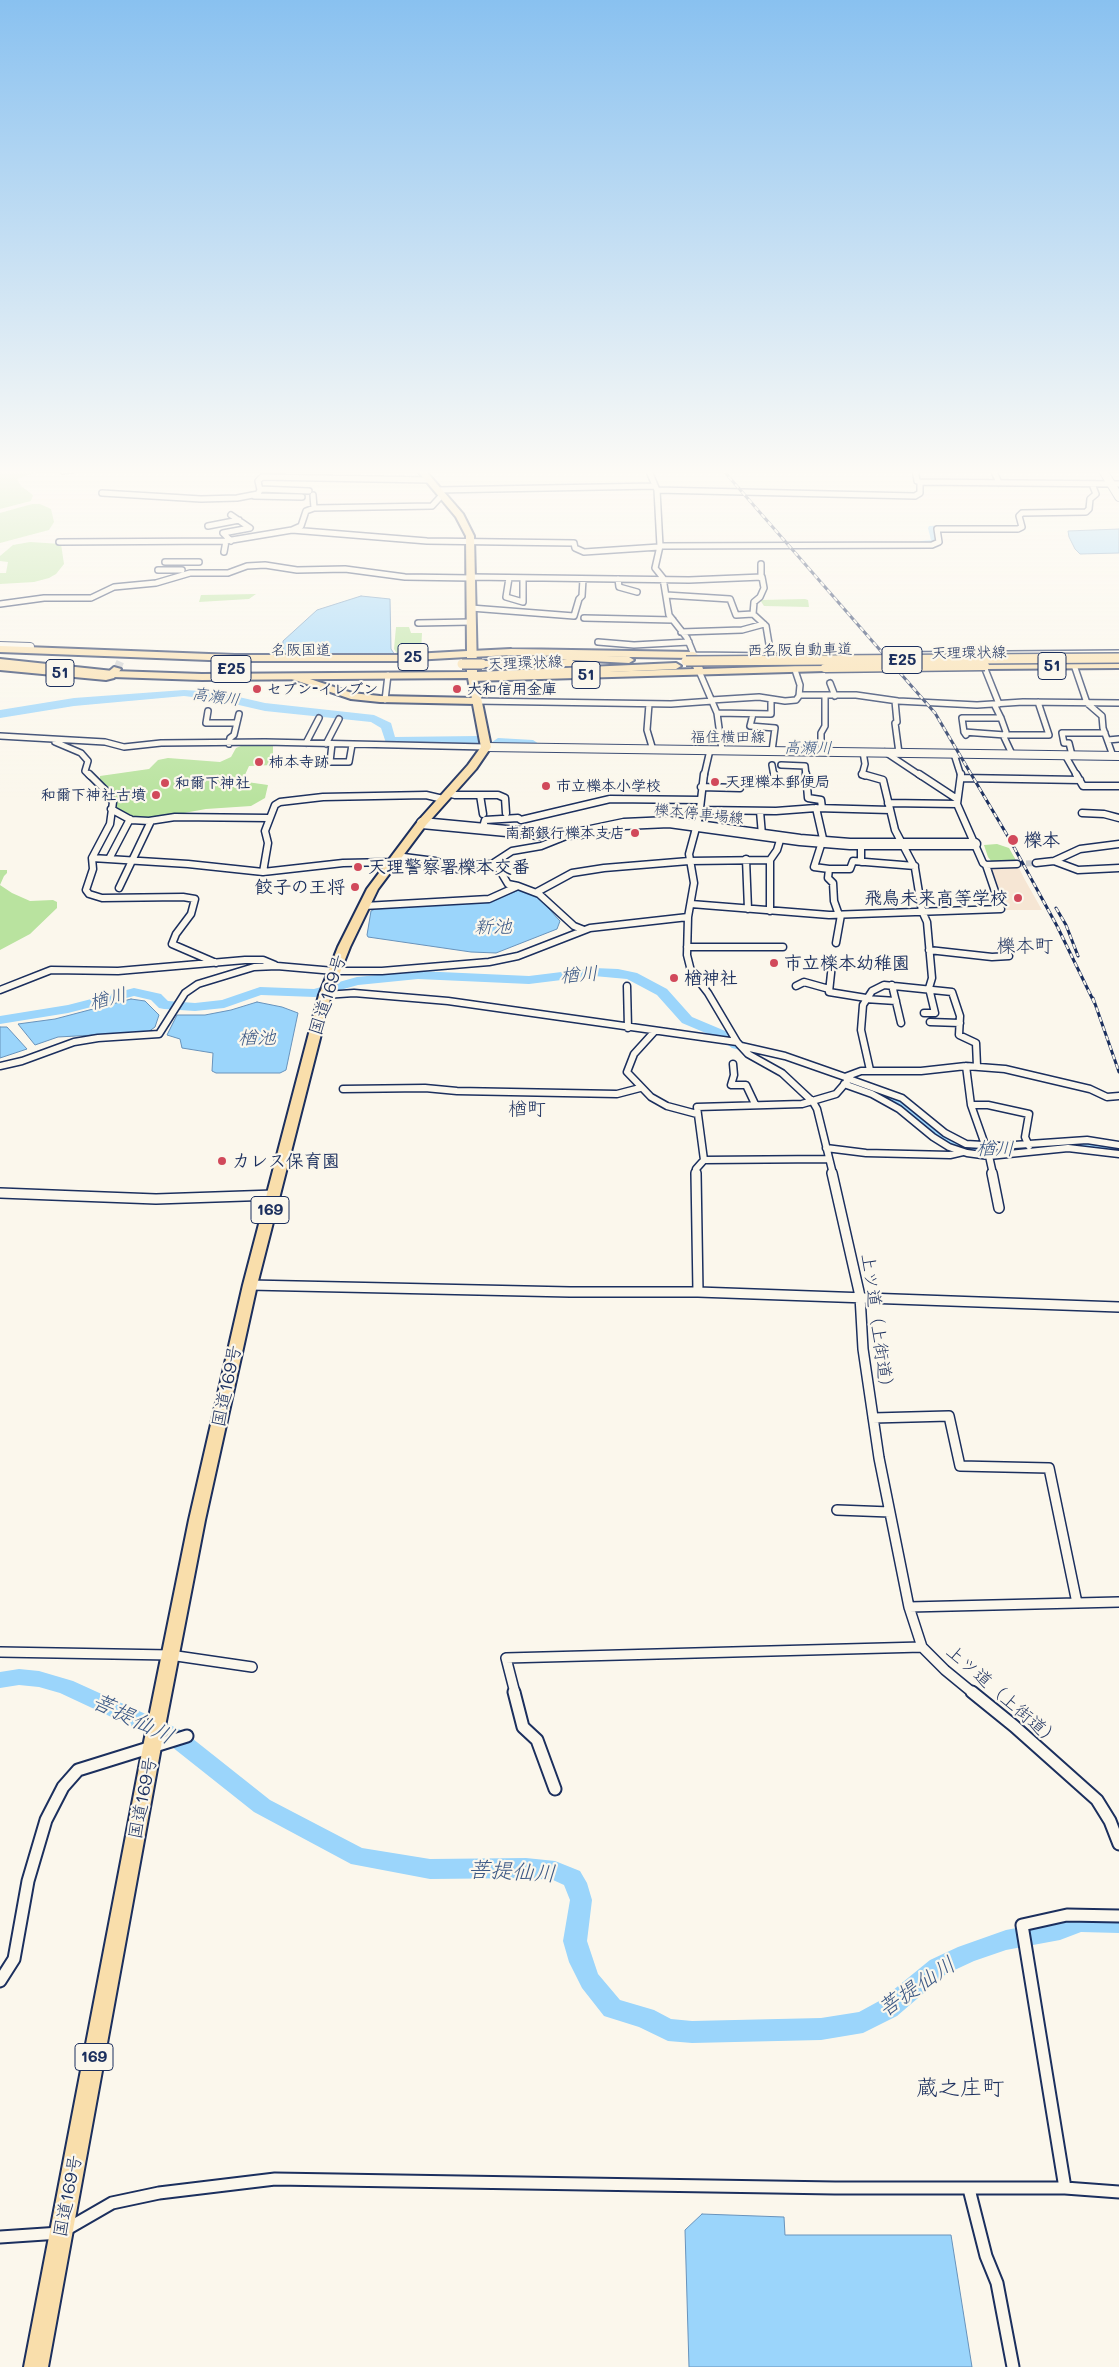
<!DOCTYPE html>
<meta charset="utf-8">
<style>
body{margin:0}
canvas{display:block;background:#fbf7ec}
</style>
<canvas width="1119" height="2367"></canvas>
<script>
const ctx = document.querySelector('canvas').getContext('2d');
ctx.lineJoin = 'round';
function paint(path, color) { ctx.fillStyle = color; ctx.fill(path, 'evenodd'); }
const poly = rows => new Path2D(rows.map(r => 'M' + r).join(''));
function trace(path, color, width, dash) { ctx.strokeStyle = color; ctx.lineWidth = width; ctx.lineCap = dash ? 'butt' : 'round'; ctx.setLineDash(dash || []); ctx.stroke(path); }
function write(font, color, halo, rows, align = 'center') {
  ctx.font = font + ' Mali,"Klee One",sans-serif'; ctx.lineWidth = 4.5; ctx.setLineDash([]); ctx.textBaseline = 'middle'; ctx.strokeStyle = halo; ctx.fillStyle = color; for (const [text, x, y, turn = 0] of rows) {
    ctx.save(); ctx.translate(x, y); ctx.rotate((+turn || 0) * Math.PI / 180); ctx.textAlign = isNaN(turn) ? turn : align; if (halo) ctx.strokeText(text, 0, 0); ctx.fillText(text, 0, 0); ctx.restore();
  }
}
const built = poly([
 [1018,866,1025,880,1042,910,1004,910,990,867]
]);
const green = poly([
 [0,469,46,469,17,479,21,486,33,495,31,501,0,509],
 [32,504,40,504,51,509,54,522,49,530,0,543,0,513],
 [30,542,61,544,64,564,56,574,49,578,34,582,0,584,0,573,6,573,8,562,0,561,0,556,13,545],
 [256,594,249,599,199,602,201,595],
 [805,599,808,600,809,607,764,606,760,600],
 [396,627,409,627,411,633,422,633,421,653,398,655,394,649],
 [273,744,273,765,249,766,244,777,247,782,268,785,265,798,251,806,206,809,156,818,136,817,116,809,110,788,100,781,100,776,149,769,158,760,168,758,220,762,231,757,236,748,243,745],
 [997,844,1009,848,1017,862,992,862,988,857,984,845],
 [0,870,7,870,7,873,4,876,0,885,12,893,30,901,53,900,57,902,57,908,30,934,0,950]
]);
const water = poly([
 [1119,529,1119,553,1080,554,1075,549,1069,537,1068,531,1119,529],
 [361,596,390,599,391,649,395,655,283,655,283,641,317,610,361,596],
 [519,890,534,895,540,899,560,921,557,929,496,953,471,952,368,937,367,935,371,911,375,909,489,902,519,890],
 [131,999,145,1001,159,1015,155,1027,148,1032,58,1037,35,1045,18,1024,55,1019,131,999],
 [257,1002,282,1007,298,1013,286,1070,280,1073,216,1073,212,1071,213,1053,182,1048,180,1039,167,1035,177,1015,205,1015,231,1010,257,1002],
 [0,1027,7,1027,27,1049,0,1058,0,1027],
 [702,2214,784,2217,785,2235,951,2235,972,2367,689,2367,685,2230,702,2214]
]);
const river = poly([
 [957,525,962,528,961,530,939,531,941,541,937,546,921,547,916,544,921,541,931,540,928,528,929,526,957,525],
 [184,690,217,692,265,703,374,715,391,723,395,737,478,736,484,740,478,744,434,743,402,746,386,743,381,728,371,722,265,711,217,700,184,696,74,706,0,718,0,710,74,698,184,690],
 [498,738,533,740,539,744,533,748,494,745,492,742,498,738],
 [594,968,618,969,637,973,667,989,692,1017,730,1033,751,1047,744,1051,732,1048,720,1039,682,1023,657,995,627,979,594,976,529,984,418,979,358,985,315,997,261,995,224,1008,195,1011,164,1009,159,1008,151,1000,134,996,68,1013,0,1024,0,1016,68,1005,134,988,161,994,168,1001,195,1003,222,1000,260,987,314,989,357,977,418,971,529,976,594,968],
 [874,1086,909,1100,944,1132,975,1146,996,1147,1070,1139,1091,1139,1119,1145,1119,1155,1091,1149,1070,1149,996,1157,967,1154,932,1138,899,1106,869,1094,866,1091,874,1086],
 [19,1669,39,1671,73,1681,183,1731,270,1800,362,1848,430,1859,526,1858,555,1861,580,1871,587,1883,592,1900,587,1941,598,1974,620,2000,654,2010,671,2019,692,2021,821,2018,859,2012,881,2000,930,1960,958,1947,1006,1930,1058,1920,1080,1912,1119,1913,1119,1933,1081,1932,1060,1940,1006,1950,974,1961,946,1974,897,2016,863,2033,821,2040,692,2043,668,2041,639,2027,604,2016,582,1988,569,1962,563,1941,570,1900,564,1885,553,1880,526,1878,430,1879,351,1864,254,1812,167,1743,60,1693,39,1687,19,1685,0,1688,0,1672,19,1669]
]);
const streetTunnel = poly([
 [1017,864,1036,863]
]);
const primaryTunnel = poly([
 [117,669,121,660]
]);
const streetFar3 = poly([
 [648,469,657,490,660,546,655,568,663,578,669,615,687,638,694,655,775,656],
 [993,469,999,483],
 [63,471,77,469],
 [920,482,1119,484],
 [260,489,309,491],
 [438,490,655,486],
 [657,490,915,496,920,493,920,482,917,481,915,469],
 [102,493,201,499,237,498,258,494,260,490,258,481,262,477,430,480],
 [313,495,314,508],
 [254,496,302,497],
 [231,515,250,528,223,533,231,541],
 [208,526,239,520],
 [292,530,427,541,574,543,575,548,584,552,659,547],
 [59,542,226,541,292,530,301,526,306,511,314,508,432,506,442,495],
 [660,546,932,545,939,542,937,529,1018,529,1022,527,1019,516,1022,513,1086,512,1089,509,1090,499,1096,494,1092,484],
 [224,552,226,541],
 [165,562,199,562],
 [761,564,761,578],
 [158,570,182,570],
 [471,577,689,580,762,577,764,588,760,597,754,602,753,614],
 [509,578,506,597,523,602,523,579],
 [618,579,619,587,637,592],
 [666,595,730,599,736,615,753,614,766,626,771,656],
 [0,604,44,598,91,598,114,587,156,583,190,573,228,573,247,566,265,565,297,570,345,569,405,577,471,578],
 [471,608,574,616,579,599,582,596,583,579],
 [584,618,673,620],
 [418,623,471,622],
 [681,632,742,630,764,624],
 [598,642,634,645,689,642],
 [897,655,1119,653],
 [1074,665,1087,703,1102,716,1103,728,1113,756],
 [985,669,999,704],
 [699,671,717,713,722,750],
 [830,683,835,696],
 [799,695,856,695,898,701,977,705,1023,702,1119,703],
 [385,700,388,675],
 [711,700,759,697,785,701,796,700,799,696,800,685,795,670],
 [476,701,671,704,713,701],
 [895,701,897,722,895,723,899,753],
 [649,704,647,730,653,750],
 [994,704,1001,718,1006,732,1004,737,1012,754],
 [208,711,206,723,236,723],
 [717,713,771,714,771,699],
 [753,714,750,726,775,728,772,751],
 [964,732,962,718,1001,718],
 [966,735,964,732,1005,735],
 [1005,735,1049,735,1038,702],
 [0,736,105,742,124,747,161,743,265,742,486,747],
 [1108,740,1119,739],
 [55,742,81,753,88,761,85,771,90,776],
 [306,743,319,718],
 [229,744,230,738,234,735,239,714],
 [326,744,339,719],
 [332,744,330,762,349,762,352,745],
 [821,751,821,733,825,726,825,696],
 [863,752,865,764,862,775,865,776],
 [885,752,921,776],
 [954,754,961,776],
 [1065,755,1077,776],
 [1072,755,1069,743,1064,743,1062,733,1105,733],
 [772,765,774,776],
 [781,765,805,766,806,776],
 [704,776,710,750]
]);
const streetFar2 = poly([
 [89,774,105,790,113,802,110,824,92,858,93,869,86,890,89,894,102,898,183,897,195,899,191,914,176,934,172,944,216,963],
 [704,774,699,817,689,854,694,883,688,917,687,955,691,971,708,993,737,1042,748,1054,782,1073,813,1102,817,1109,833,1174],
 [806,774,808,798,821,800,822,808],
 [862,774,883,780,895,830,915,868,922,911,927,922,932,978,929,988,935,1013,924,1013],
 [919,774,957,799],
 [961,774,957,804,983,863,986,865,1017,864],
 [1076,774,1083,786,1119,786],
 [962,778,1080,780],
 [701,787,740,788,740,781,775,779,774,774],
 [448,793,455,795,498,795,505,798,506,813],
 [480,795,483,814],
 [888,803,957,804],
 [816,808,824,843],
 [111,809,131,820,149,821,175,817,269,818],
 [701,810,776,811,816,808,890,810],
 [760,811,762,835],
 [1082,813,1104,814,1119,818],
 [482,830,485,820,518,818,521,820,610,799,701,800],
 [822,842,814,867,829,869,828,878,833,883,834,901,839,915],
 [861,845,861,862],
 [396,856,435,861,457,869,472,865,492,864,512,851,541,846,566,836],
 [92,858,188,864,263,872,343,863,392,862],
 [109,859,130,819],
 [746,859,748,909],
 [689,861,770,860],
 [1054,861,1078,870,1119,868],
 [1036,863,1054,861,1080,849,1119,844],
 [492,864,499,869,508,884,518,886],
 [829,869,850,869,853,861,915,866],
 [263,872,268,843,265,831,275,805,280,802,323,797,426,795,443,799],
 [119,888,151,821],
 [537,892,572,873,604,868,689,861],
 [691,904,829,915,1001,909,986,865],
 [364,906,489,899,518,886,539,894,574,926,584,930],
 [770,911,770,860,777,850,781,837],
 [836,943,841,915],
 [687,947,783,947],
 [929,950,992,957,1009,956],
 [832,964,829,992,866,998],
 [892,985,901,1023],
 [627,986,628,1028],
 [796,986,804,982,829,989],
 [0,990,51,970,118,971,245,960,263,960,275,965],
 [325,995,354,993,448,1001,737,1042],
 [865,999,896,1001],
 [930,1022,960,1023],
 [654,1032,634,1054,627,1072,651,1097,667,1106,697,1114],
 [741,1046,785,1056,845,1077],
 [733,1064,734,1075,731,1085,746,1085,755,1104],
 [0,1066,22,1061,74,1042,98,1038,159,1034,185,993,198,984,254,967,277,966,334,971,382,971,489,962,518,956,590,928,688,917],
 [966,1066,971,1105,989,1156,993,1174],
 [870,1070,861,1030,863,1005,872,991,884,985,952,992,960,1016,959,1035,976,1043,977,1066],
 [849,1079,902,1098,945,1133,966,1144,1000,1146,1087,1140,1119,1145],
 [844,1084,872,1094,899,1109,933,1137,949,1147,967,1153,989,1156,1068,1148,1119,1154],
 [343,1089,425,1088,457,1091,617,1094,640,1088],
 [971,1105,988,1105,1029,1114,1025,1137,1029,1146],
 [826,1148,866,1153,950,1155,963,1152],
 [704,1160,829,1159],
 [696,1174,696,1169,704,1160,697,1107,802,1104,836,1094,849,1079,845,1077,861,1071,921,1071,966,1066,1005,1069,1090,1089,1107,1097,1119,1096]
]);
const streetFar1 = poly([
 [696,1173,698,1292],
 [832,1173,860,1296,863,1349,879,1458,909,1607,922,1647,945,1670,973,1693],
 [992,1173,999,1208],
 [0,1193,156,1199,274,1195],
 [250,1285,570,1292,698,1292,1119,1307],
 [873,1418,949,1416,960,1466,1049,1468,1077,1603],
 [837,1510,890,1512],
 [909,1607,1119,1602],
 [0,1652,170,1655,252,1667],
 [515,1693,506,1658,922,1647]
]);
const street = poly([
 [514,1692,523,1727,537,1740,555,1789],
 [972,1692,1014,1726,1097,1800,1110,1821,1119,1844],
 [0,1981,14,1959,28,1881,46,1820,63,1787,78,1770,187,1736],
 [1065,2188,1022,1925,1067,1915,1119,1916],
 [969,2189,986,2256,997,2283,1013,2367],
 [0,2237,60,2233,112,2203,159,2193,275,2179,835,2188,1065,2188,1119,2192]
]);
const secondaryFar1 = poly([
 [1102,469,1119,497],
 [0,646,30,647],
 [486,747,1119,756]
]);
const secondary = poly([
 [422,823,549,835,581,833,624,824,669,822,800,840,850,844,975,844]
]);
const primary = poly([
 [511,649,694,652,698,655,703,669,825,665,829,668,825,671,470,681,470,677,473,676,694,669,690,658,511,655,471,657,467,654,471,651,511,649],
 [1119,662,1119,668,985,669,981,666,985,663,1119,662],
 [0,664,106,674,114,667,121,669,114,678,106,680,0,670,0,664],
 [289,674,295,674,352,693,380,696,476,698,481,701,476,704,380,702,351,699,289,678,289,674]
]);
const highway = poly([
 [416,469,424,469,463,514,474,536,477,672,676,663,681,666,676,669,477,678,491,747,476,769,426,825,378,889,350,947,331,995,257,1285,205,1520,161,1747,48,2367,24,2367,143,1747,189,1520,243,1285,319,995,338,947,367,889,418,821,468,765,481,747,468,678,202,680,113,677,0,665,0,659,113,671,202,674,467,672,467,657,396,661,235,661,0,652,0,646,235,655,396,655,467,651,466,536,456,517,416,469],
 [561,654,629,657,634,660,629,663,572,660,576,663,571,666,482,667,477,664,482,661,567,660,558,659,558,655,561,654]
]);
const rail = poly([
 [722,469,935,713,1010,840,1057,926,1095,1004],
 [1056,908,1066,925,1078,956],
 [1093,998,1119,1072]
]);
const primaryBridge = poly([
 [825,668,985,666]
]);
const highwayBridge = poly([
 [686,661,1119,658],
 [462,664,482,664]
]);
const markers = [
 [257,689,5,"#d1495b"],
 [457,689,5,"#d1495b"],
 [259,762,5,"#d1495b"],
 [715,782,5,"#d1495b"],
 [165,783,5,"#d1495b"],
 [546,786,5,"#d1495b"],
 [156,795,5,"#d1495b"],
 [635,833,5,"#d1495b"],
 [1013,840,6,"#d1495b"],
 [358,867,5,"#d1495b"],
 [355,887,5,"#d1495b"],
 [1018,898,5,"#d1495b"],
 [774,963,5,"#d1495b"],
 [674,978,5,"#d1495b"],
 [222,1161,5,"#d1495b"]
];
const farStreetnames = [
 ["名阪国道",301,650],
 ["西名阪自動車道",800,650,-1],
 ["天理環状線",969,653,-1],
 ["天理環状線",525,663,-2],
 ["福住横田線",728,737],
 ["櫟本停車場線",699,814,6]
];
const farPoinames = [
 ["セブン-イレブン",267,689],
 ["大和信用金庫",467,689],
 ["柿本寺跡",269,762],
 ["天理櫟本郵便局",725,782],
 ["和爾下神社",175,783],
 ["市立櫟本小学校",556,786],
 ["和爾下神社古墳",146,795,"right"],
 ["南都銀行櫟本支店",625,833,"right"]
];
const shields = [
 [413,657,30],
 [902,660,40],
 [1052,666,28],
 [231,669,40],
 [60,673,28],
 [586,675,28],
 [270,1210,38],
 [94,2057,38]
];
const shieldNames = [
 ["25",413,657],
 ["E25",902,660],
 ["51",1052,666],
 ["E25",231,669],
 ["51",60,673],
 ["51",586,675],
 ["169",270,1210],
 ["169",94,2057]
];
const farWaternames = [
 ["高瀬川",216,697,8],
 ["高瀬川",808,748,1]
];
const poiNames = [
 ["櫟本",1024,840],
 ["天理警察署櫟本交番",368,867],
 ["餃子の王将",345,887,"right"],
 ["飛鳥未来高等学校",1008,898,"right"],
 ["市立檪本幼稚園",784,963],
 ["楢神社",684,978],
 ["カレス保育園",232,1161]
];
const streetNames = [
 ["国道169号",328,995,-72],
 ["上ツ道（上街道）",877,1325,82],
 ["国道169号",227,1386,-78],
 ["上ツ道（上街道）",1003,1696,41],
 ["国道169号",143,1798,-79],
 ["国道169号",68,2196,-79]
];
const waterNames = [
 ["新池",493,927],
 ["楢川",579,975,-4],
 ["楢川",108,999,-14],
 ["楢池",257,1038],
 ["楢川",995,1149,1]
];
const neighbourhoodNames = [
 ["櫟本町",1025,946],
 ["楢町",527,1109]
];
const nearWaternames = [
 ["菩提仙川",133,1719,26],
 ["菩提仙川",512,1872,3],
 ["菩提仙川",917,1987,-34]
];
const nearNeighbourhoodnames = [
 ["蔵之庄町",960,2088]
];
paint(built, '#f6e6d4');
paint(green, '#b9e39f');
paint(water, '#9bd5fb');
trace(water, '#6893bc', 1);
paint(river, '#9bd5fb');
trace(streetTunnel, '#cecfd0', 6, [6, 3]);
trace(primaryTunnel, '#cecfd0', 8, [8, 4.5]);
trace(streetFar3, '#1b2f5e', 8);
trace(streetFar2, '#1b2f5e', 9);
trace(streetFar1, '#1b2f5e', 12);
trace(street, '#1b2f5e', 15);
trace(secondaryFar1, '#1b2f5e', 10);
trace(secondary, '#1b2f5e', 13);
trace(primary, '#1b2f5e', 4);
trace(highway, '#1b2f5e', 4);
trace(streetFar3, '#fbf7ec', 5);
trace(streetFar2, '#fbf7ec', 6);
trace(streetFar1, '#fbf7ec', 9);
trace(street, '#fbf7ec', 11);
trace(secondaryFar1, '#fbf7ec', 8);
trace(secondary, '#fbf7ec', 10);
paint(primary, '#f9deab');
paint(highway, '#f9deab');
trace(rail, '#1b2f5e', 3);
trace(rail, '#fbf7ec', 2, [5]);
trace(primaryBridge, '#1b2f5e', 11, []);
trace(highwayBridge, '#1b2f5e', 12, []);
trace(primaryBridge, '#f9deab', 8);
trace(highwayBridge, '#f9deab', 9);
const sky = ctx.createLinearGradient(0, 0, 0, 800);
sky.addColorStop(0, '#89c1f0');
sky.addColorStop(0.59, '#fdfbf6');
sky.addColorStop(1, '#fdfbf600');
ctx.fillStyle = sky;
ctx.fillRect(0, 0, 1119, 800);
for (const [x, y, r, color] of markers) { const dot = new Path2D(); dot.arc(x, y, r, 0, 2 * Math.PI); ctx.fillStyle = color; ctx.fill(dot); trace(dot, '#fbf7ec', 2); }
write('15px', '#1b2f5e', '#fbf7ec', farStreetnames);
write('bold 15px', '#1b2f5e', '#fbf7ec', farPoinames, 'left');
for (const [x, y, w] of shields) { const box = new Path2D(); box.roundRect(x - w / 2, y - 13.5, w, 27, 4); ctx.fillStyle = '#fbf7ec'; ctx.fill(box); trace(box, '#1b2f5e', 1); }
write('bold 16px', '#1b2f5e', null, shieldNames);
write('italic 16px', '#3b5885', '#fbf7ec', farWaternames);
write('bold 18px', '#1b2f5e', '#fbf7ec', poiNames, 'left');
write('18px', '#1b2f5e', '#fbf7ec', streetNames);
write('italic 19px', '#3b5885', '#fbf7ec', waterNames);
write('19px', '#1b2f5e', '#fbf7ec', neighbourhoodNames);
write('italic 22px', '#3b5885', '#fbf7ec', nearWaternames);
write('22px', '#1b2f5e', '#fbf7ec', nearNeighbourhoodnames);
</script>
